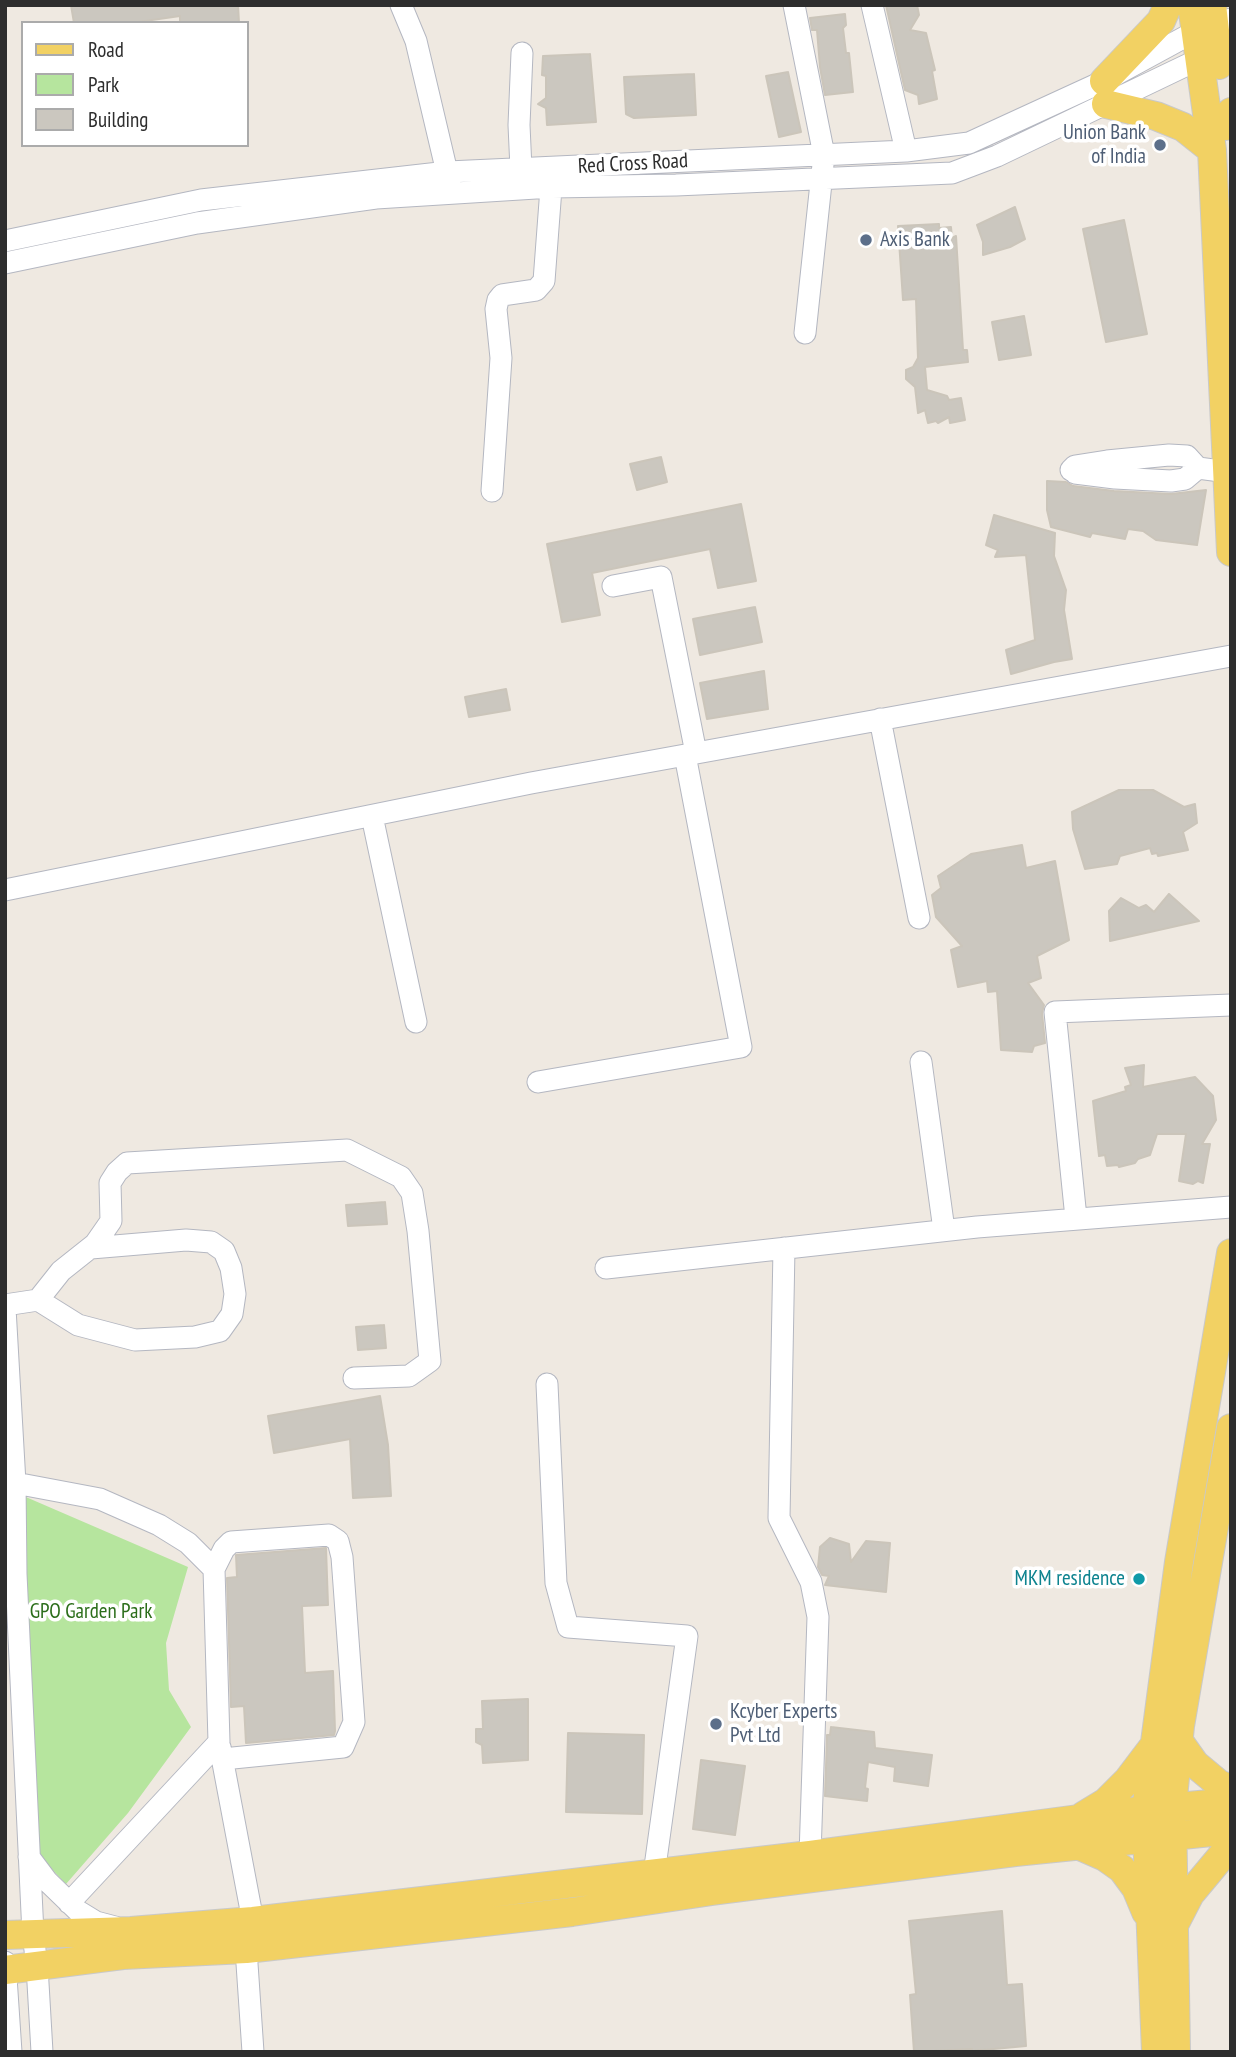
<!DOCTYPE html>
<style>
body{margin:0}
#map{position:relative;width:1236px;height:2057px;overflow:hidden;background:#efe9e1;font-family:"PT Sans Narrow",sans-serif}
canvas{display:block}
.frame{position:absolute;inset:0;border:7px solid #2e2e2e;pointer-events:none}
.legend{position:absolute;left:21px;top:21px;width:228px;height:126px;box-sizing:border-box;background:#fff;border:2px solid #ababab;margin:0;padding:9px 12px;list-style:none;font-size:21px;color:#2e2e2e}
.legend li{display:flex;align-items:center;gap:14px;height:35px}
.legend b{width:35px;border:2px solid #ababab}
</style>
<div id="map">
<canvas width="1236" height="2057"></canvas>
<div class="frame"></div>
<ul class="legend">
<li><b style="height:9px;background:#f2d163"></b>Road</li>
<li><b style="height:19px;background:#b6e59e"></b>Park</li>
<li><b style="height:19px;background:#cbc7bf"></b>Building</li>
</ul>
</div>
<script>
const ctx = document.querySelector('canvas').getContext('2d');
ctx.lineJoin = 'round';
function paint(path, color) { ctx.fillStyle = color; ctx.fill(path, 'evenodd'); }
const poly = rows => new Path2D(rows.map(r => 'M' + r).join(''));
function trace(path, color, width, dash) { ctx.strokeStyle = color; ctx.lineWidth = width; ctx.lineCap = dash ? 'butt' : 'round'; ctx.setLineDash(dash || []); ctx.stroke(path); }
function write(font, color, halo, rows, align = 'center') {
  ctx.font = font + ' "PT Sans Narrow",sans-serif'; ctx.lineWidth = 7; ctx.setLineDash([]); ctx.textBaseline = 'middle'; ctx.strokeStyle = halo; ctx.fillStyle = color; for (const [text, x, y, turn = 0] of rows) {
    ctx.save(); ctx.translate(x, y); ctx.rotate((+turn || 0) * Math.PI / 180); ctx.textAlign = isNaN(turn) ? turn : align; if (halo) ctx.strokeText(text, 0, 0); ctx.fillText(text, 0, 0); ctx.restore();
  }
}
const green = poly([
 [5,1488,188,1567,166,1643,169,1690,191,1727,128,1813,66,1884,44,1861,25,1830]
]);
const building = poly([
 [71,5,238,5,239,23,180,23,180,16,131,23,74,23,71,5],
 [886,5,917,5,919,15,910,30,926,33,935,70,932,71,937,99,919,104,918,95,905,90,886,5],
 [845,14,846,25,843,28,846,53,849,53,853,92,825,95,820,67,817,30,812,30,810,18,845,14],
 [590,54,596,122,547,125,546,108,538,104,546,98,546,76,542,75,543,56,590,54],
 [788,72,801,132,779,137,766,76,788,72],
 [694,74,696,115,634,118,626,114,624,77,694,74],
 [1015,207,1025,239,1010,247,983,255,983,242,977,225,1015,207],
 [1124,220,1147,334,1106,342,1083,229,1124,220],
 [939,224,939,228,951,227,952,238,956,236,963,350,967,350,968,362,925,367,927,390,947,396,949,400,961,398,965,420,950,423,949,417,938,423,936,421,928,423,925,410,918,413,915,387,906,379,906,370,913,367,918,358,916,299,903,300,898,226,939,224],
 [1024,316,1031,355,999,360,992,322,1024,316],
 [661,457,667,482,637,490,630,464,661,457],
 [1047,481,1066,482,1073,486,1114,491,1171,494,1206,490,1197,545,1156,540,1143,531,1128,529,1125,539,1092,533,1090,537,1051,527,1047,510,1047,481],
 [741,504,756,581,718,588,710,549,592,573,600,615,562,622,547,544,741,504],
 [994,515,1055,533,1054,556,1066,590,1064,610,1072,659,1054,662,1011,674,1006,650,1035,640,1026,555,995,557,998,550,986,545,994,515],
 [755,607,762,642,700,655,693,619,755,607],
 [764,671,768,709,707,719,700,683,764,671],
 [506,689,510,710,469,717,465,697,506,689],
 [1119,790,1153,790,1184,807,1195,804,1197,823,1183,832,1188,850,1158,856,1157,853,1152,854,1150,848,1120,856,1117,864,1085,869,1073,829,1072,812,1119,790],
 [1022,845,1026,868,1055,861,1069,940,1037,956,1041,978,1028,983,1044,1005,1042,1013,1045,1043,1034,1046,1032,1052,1001,1050,997,991,988,992,987,981,958,987,951,950,962,946,936,917,932,895,941,888,938,876,971,854,1022,845],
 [1169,894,1199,921,1110,941,1109,911,1121,898,1139,908,1146,905,1154,912,1169,894],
 [1144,1065,1143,1087,1195,1077,1213,1096,1216,1120,1202,1144,1210,1144,1203,1183,1198,1181,1193,1184,1179,1181,1186,1134,1157,1134,1150,1155,1138,1159,1135,1163,1119,1167,1118,1165,1107,1166,1105,1155,1099,1156,1093,1101,1126,1091,1125,1087,1131,1085,1125,1068,1144,1065],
 [385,1202,387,1224,348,1226,346,1205,385,1202],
 [384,1325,386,1348,358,1350,356,1327,384,1325],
 [380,1396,388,1445,391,1496,353,1498,350,1439,274,1453,268,1416,380,1396],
 [830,1538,849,1544,851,1562,866,1541,890,1543,886,1592,825,1585,829,1576,822,1575,818,1567,820,1547,830,1538],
 [326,1548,328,1605,302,1606,305,1673,333,1671,335,1731,334,1735,246,1743,244,1706,231,1707,227,1578,237,1577,236,1555,326,1548],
 [528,1699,528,1760,483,1763,482,1745,476,1742,476,1729,483,1729,482,1701,528,1699],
 [831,1727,874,1732,875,1748,932,1755,928,1786,894,1781,895,1767,868,1762,865,1788,868,1789,867,1801,825,1796,827,1739,827,1735,830,1735,831,1727],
 [568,1733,644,1735,642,1814,566,1812,568,1733],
 [701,1760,745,1766,735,1835,693,1829,701,1760],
 [1002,1911,1007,1985,1022,1984,1026,2046,972,2051,972,2049,914,2052,910,1995,916,1994,909,1921,1002,1911]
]);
const minor = poly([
 [401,5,416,41,450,185],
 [794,5,824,155,805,333],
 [872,5,906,151],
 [521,169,519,125,522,53],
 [5,241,201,200,448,172,906,151,969,143,1104,81,1196,31,1231,19],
 [5,263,197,223,376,198,552,187,676,185,952,173,997,156,1212,53],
 [1071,470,1075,466,1107,461,1169,455,1187,456,1198,468,1228,472],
 [1075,473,1115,478,1171,481,1185,479,1198,468],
 [492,491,501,358,496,309,498,300,502,295,536,290,544,281,552,175],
 [613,586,661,577,696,753],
 [880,719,919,918],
 [372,816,416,1022],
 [5,890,531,783,1231,656],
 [921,1062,944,1230],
 [538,1082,741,1047,685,755],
 [1076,1218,1055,1012,1231,1005],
 [784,1248,779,1518,811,1582,818,1617,810,1855],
 [606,1268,977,1227,1231,1207],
 [38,1300,78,1325,135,1340,195,1337,220,1331,232,1314,235,1294,231,1268,224,1251,211,1242,186,1240,91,1248],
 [5,1305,38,1300,61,1271,95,1244,111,1221,110,1183,117,1172,127,1163,347,1150,401,1177,412,1193,418,1231,430,1361,409,1376,354,1378],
 [5,1308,15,1483,16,1574,33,1934,37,1966,42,2052],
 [547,1384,556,1583,568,1627,687,1636,654,1874],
 [15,1483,100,1499,159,1525,188,1543,214,1569,219,1742,69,1903],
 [214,1569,224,1549,231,1542,329,1535,338,1541,342,1557,354,1722,343,1747,223,1759],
 [220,1747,253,1921,246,1949,253,2052],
 [29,1857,47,1881,78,1911,96,1922,115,1927],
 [5,1962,11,2052]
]);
const major = poly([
 [1192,5,1212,150,1231,552],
 [1212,5,1219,65],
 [1104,81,1161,21,1168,5],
 [1106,104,1156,116,1183,127,1212,150],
 [1226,126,1231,112],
 [1178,1740,1195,1764,1219,1784,1231,1789],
 [1083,1816,1106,1802,1128,1780,1153,1747],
 [1080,1846,1105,1857,1122,1869,1136,1888,1146,1912],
 [1174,1925,1190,1894,1231,1845],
 [5,1935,131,1931,253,1921,810,1855,1146,1810,1231,1802],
 [5,1970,123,1955,246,1949,572,1912,712,1891,1015,1852,1231,1830],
 [1156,2052,1146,1810,1179,1562,1231,1253],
 [1176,2052,1172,1808,1180,1726,1231,1428]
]);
const markers = [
 [1160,145,7,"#5c6f8a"],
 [866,240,7,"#5c6f8a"],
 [1139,1579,7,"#0f9aa8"],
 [716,1724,7,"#5c6f8a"]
];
const serviceNames = [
 ["Union Bank",1146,133,"right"],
 ["of India",1146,157,"right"],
 ["Axis Bank",880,240],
 ["Kcyber Experts",730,1712],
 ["Pvt Ltd",730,1736]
];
const streetNames = [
 ["Red Cross Road",633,164,-3]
];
const cultureNames = [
 ["MKM residence",1125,1579]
];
const parkNames = [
 ["GPO Garden Park",91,1612]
];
paint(green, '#b6e59e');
paint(building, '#cbc7bf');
trace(building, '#cbc5ba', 2);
trace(minor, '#b4b7c1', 23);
trace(major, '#c9c9c9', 30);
trace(minor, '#fff', 21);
trace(major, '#f2d163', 28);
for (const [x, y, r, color] of markers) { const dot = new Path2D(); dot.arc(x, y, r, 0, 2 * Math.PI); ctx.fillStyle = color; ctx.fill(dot); trace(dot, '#fff', 2.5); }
write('21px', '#4e5e75', '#fff', serviceNames, 'left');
write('21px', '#2e2e2e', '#fff', streetNames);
write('21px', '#0d838f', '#fff', cultureNames, 'right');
write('21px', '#2c6e1b', '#fff', parkNames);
</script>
